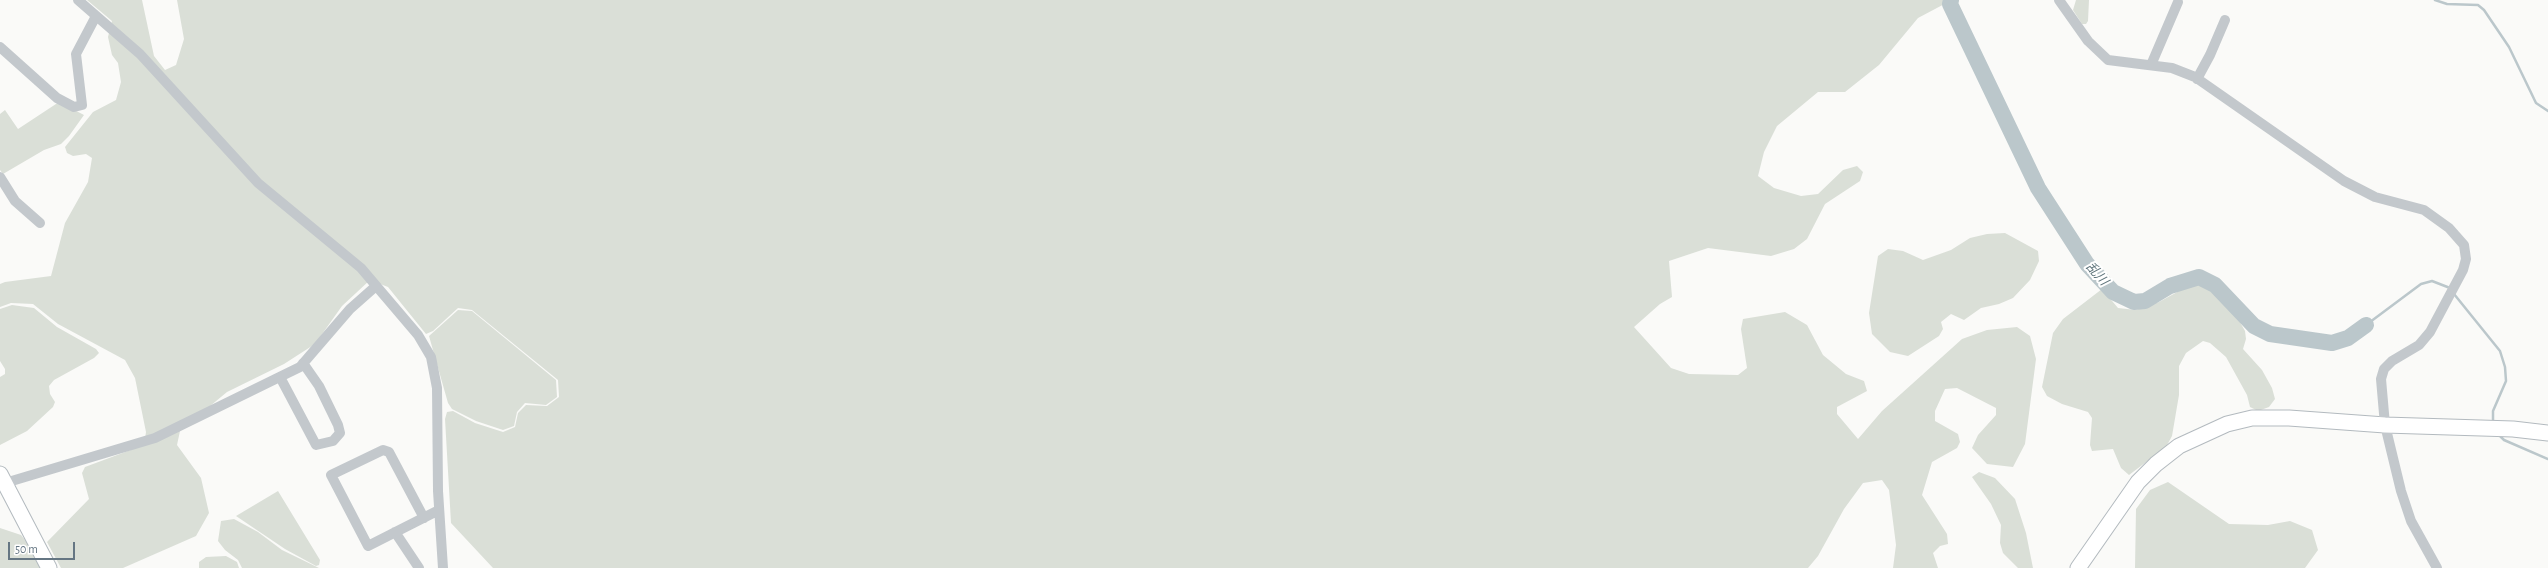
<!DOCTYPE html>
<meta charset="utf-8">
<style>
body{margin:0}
#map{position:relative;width:2548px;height:568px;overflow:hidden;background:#fafaf8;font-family:"Alegreya Sans",sans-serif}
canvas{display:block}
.scale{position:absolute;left:8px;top:542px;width:67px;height:18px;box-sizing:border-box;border:2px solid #657683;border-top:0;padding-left:5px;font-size:12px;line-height:14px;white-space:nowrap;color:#657683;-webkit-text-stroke:3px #fff;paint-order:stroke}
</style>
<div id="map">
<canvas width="2548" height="568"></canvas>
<div class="scale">50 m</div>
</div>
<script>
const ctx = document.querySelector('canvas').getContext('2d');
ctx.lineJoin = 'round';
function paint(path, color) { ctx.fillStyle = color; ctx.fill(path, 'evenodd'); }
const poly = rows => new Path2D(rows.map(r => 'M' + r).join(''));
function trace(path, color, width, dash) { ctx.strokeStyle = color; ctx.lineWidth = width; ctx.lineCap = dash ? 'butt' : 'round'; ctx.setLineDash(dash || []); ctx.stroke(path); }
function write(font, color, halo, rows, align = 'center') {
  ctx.font = font + ' "Alegreya Sans","Noto Sans JP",sans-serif'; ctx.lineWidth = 4; ctx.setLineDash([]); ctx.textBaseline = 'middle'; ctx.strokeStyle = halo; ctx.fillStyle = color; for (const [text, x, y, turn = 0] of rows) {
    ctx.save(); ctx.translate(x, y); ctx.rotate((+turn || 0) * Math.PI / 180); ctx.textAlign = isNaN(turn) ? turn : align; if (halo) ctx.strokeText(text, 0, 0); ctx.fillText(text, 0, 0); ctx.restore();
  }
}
const green = poly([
 [87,0,142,0,154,56,165,70,176,65,184,39,177,0,1952,0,1918,18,1879,65,1845,92,1818,92,1777,126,1764,152,1758,176,1774,188,1801,196,1818,194,1843,170,1857,166,1863,172,1860,181,1825,204,1807,239,1794,249,1771,256,1708,248,1669,261,1672,297,1660,304,1634,327,1671,368,1689,374,1738,375,1747,368,1741,329,1743,319,1785,312,1807,325,1823,355,1846,374,1864,381,1867,391,1837,407,1837,414,1858,439,1882,411,1962,339,1987,330,2017,327,2030,336,2036,359,2025,444,2013,467,1987,464,1972,448,1978,435,1996,415,1996,408,1957,388,1945,389,1935,411,1935,421,1958,434,1960,442,1957,448,1932,462,1922,495,1947,534,1948,544,1940,546,1933,553,1938,568,1893,568,1896,545,1889,490,1882,480,1863,483,1844,509,1818,556,1808,568,493,568,451,523,445,419,447,412,453,411,475,423,503,432,515,427,518,413,526,405,547,406,559,397,558,380,472,310,458,308,433,331,426,334,388,287,370,280,342,306,315,344,284,364,227,392,180,431,177,445,201,478,209,513,196,536,123,568,61,568,47,542,89,499,82,473,85,467,144,445,146,432,135,378,125,360,58,324,33,304,11,303,0,307,0,284,5,282,51,276,65,223,88,182,92,158,86,154,73,156,67,153,65,147,93,112,116,100,121,82,118,63,112,55,108,37,112,21],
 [2076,0,2089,0,2088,21,2086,24,2082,24,2073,10],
 [59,102,84,115,69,136,61,144,44,150,3,174,0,170,0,114,5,110,18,129],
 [2005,233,2038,251,2039,261,2030,280,2013,298,1999,304,1981,308,1964,320,1951,314,1941,322,1943,329,1939,336,1908,356,1890,352,1872,334,1869,313,1878,256,1888,249,1903,251,1923,260,1951,250,1970,238,1987,234],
 [2190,285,2204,285,2218,290,2227,299,2245,331,2246,339,2243,349,2262,370,2272,388,2275,399,2269,407,2258,411,2250,407,2247,395,2226,357,2210,343,2203,341,2186,353,2179,366,2179,395,2172,436,2166,447,2129,475,2121,468,2113,449,2092,451,2090,445,2092,418,2088,412,2062,404,2047,396,2042,387,2053,333,2063,319,2102,289,2118,308,2136,310,2159,302],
 [12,305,34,308,57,327,96,349,99,353,94,358,54,380,49,386,50,394,55,402,53,407,27,431,0,445,0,377,5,374,5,369,0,361,0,309],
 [458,310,472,311,556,380,557,397,546,405,525,403,517,412,514,426,503,430,476,421,452,409,448,403,429,336],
 [1979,472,1995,478,2015,499,2026,533,2033,568,2018,568,2003,553,2000,543,2001,525,1991,504,1972,477],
 [2168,482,2229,524,2268,525,2290,521,2312,530,2318,550,2305,568,2135,568,2136,509,2150,490],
 [278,491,320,560,319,565,316,566,285,549,236,516],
 [234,519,258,532,282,550,319,568,242,568,238,560,225,550,218,541,221,521],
 [0,528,21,535,31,547,42,568,0,568],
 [226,556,237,562,239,568,199,568,199,562,206,557]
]);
const stream = poly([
 [2435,0,2447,4,2478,5,2484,10,2509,47,2536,103,2548,111],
 [2454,294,2500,351,2505,367,2506,381,2493,411,2493,423],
 [2366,325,2421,284,2432,281,2450,288],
 [2499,435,2504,440,2548,459]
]);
const river = poly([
 [1951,0,1950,4,2038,188,2087,264,2113,292,2134,302,2145,301,2170,286,2199,277,2215,285,2254,326,2270,334,2332,343,2348,338,2366,325]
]);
const street = poly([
 [78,0,140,54,258,183,361,268,418,335,431,357,437,388,438,491,443,568],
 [2059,0,2088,41,2108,60,2172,68,2195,77,2344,181,2375,197,2424,210,2449,228,2464,245,2466,259,2463,270,2430,332,2419,345,2392,361,2384,369,2381,379,2385,425,2401,491,2411,521,2437,568],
 [0,47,57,98,74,107,82,105,76,54,96,16],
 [2151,65,2178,2],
 [2197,79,2210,55,2225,20],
 [0,177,15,201,40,223],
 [280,377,316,445,333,441,340,433,338,425,319,386,303,363],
 [5,483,155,438,300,367,350,309,376,286],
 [424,518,389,452,383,450,331,475,368,546,439,510],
 [395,532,419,568]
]);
const secondary = poly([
 [0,474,49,568],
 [2078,568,2138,482,2156,464,2179,446,2227,424,2252,418,2289,418,2385,425,2513,429,2548,433]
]);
const waterNames = [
 ["乱川",2097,274,48]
];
paint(green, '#dadfd7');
trace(stream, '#bbc7cb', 2.5);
trace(river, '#bbc7cb', 16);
trace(secondary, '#b3babf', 17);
trace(street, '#c3c8cc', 10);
trace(secondary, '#fff', 15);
write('italic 13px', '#60757c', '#fff', waterNames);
</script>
